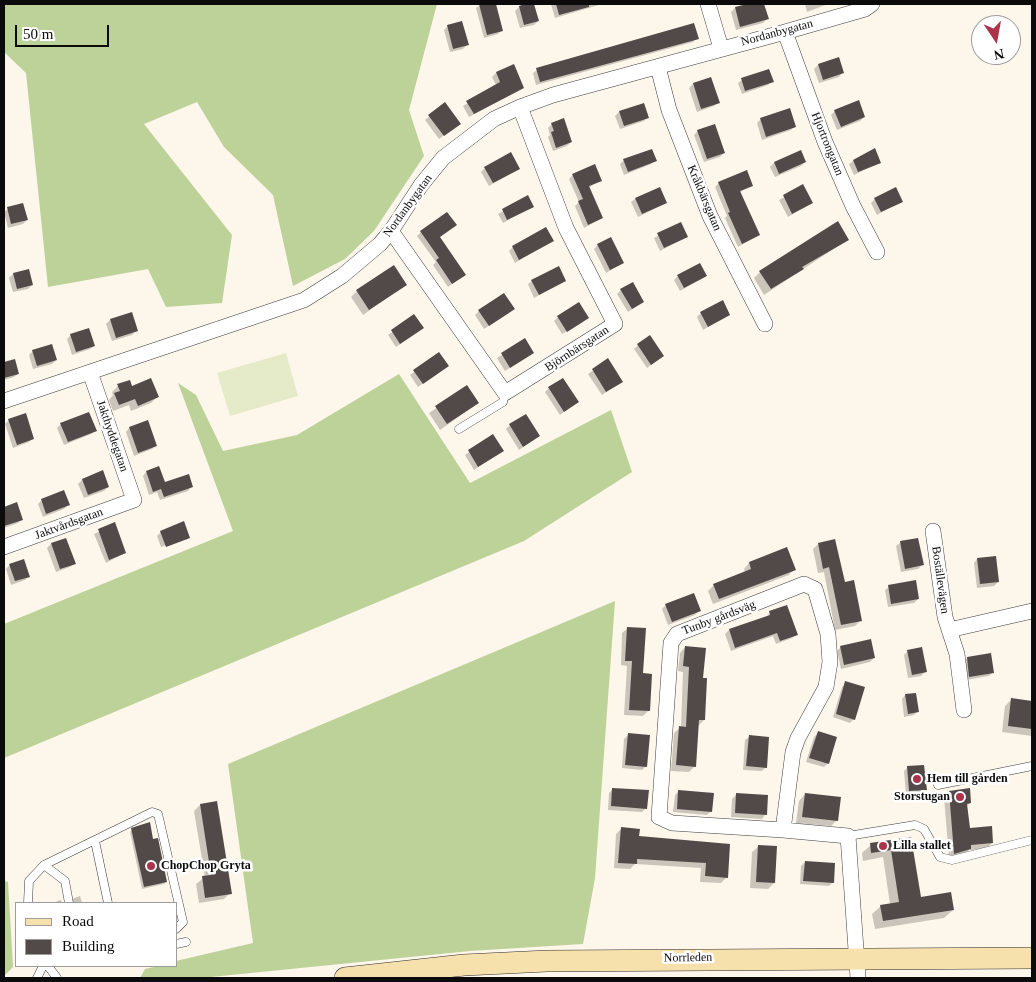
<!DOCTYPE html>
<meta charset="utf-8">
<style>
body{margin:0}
#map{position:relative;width:1036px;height:982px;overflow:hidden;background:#fdf6ea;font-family:Georgia,serif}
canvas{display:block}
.frame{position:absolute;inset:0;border:5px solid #0b0b0b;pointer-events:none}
.legend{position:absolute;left:15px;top:902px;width:162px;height:65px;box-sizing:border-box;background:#fff;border:1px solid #9d9d9d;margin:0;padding:6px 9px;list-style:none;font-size:15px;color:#0b0b0b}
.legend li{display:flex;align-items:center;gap:10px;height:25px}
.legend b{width:25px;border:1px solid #9d9d9d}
.north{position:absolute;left:971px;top:15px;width:50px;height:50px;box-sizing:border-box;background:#fff;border:1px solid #9d9d9d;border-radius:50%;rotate:168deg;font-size:14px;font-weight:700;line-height:20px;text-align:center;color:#0b0b0b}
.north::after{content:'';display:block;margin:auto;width:18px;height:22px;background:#ab334c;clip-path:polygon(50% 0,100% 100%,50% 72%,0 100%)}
.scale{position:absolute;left:15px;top:25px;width:94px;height:22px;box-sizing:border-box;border:2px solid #0b0b0b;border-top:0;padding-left:6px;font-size:15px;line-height:18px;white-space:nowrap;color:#0b0b0b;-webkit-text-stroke:4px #fff;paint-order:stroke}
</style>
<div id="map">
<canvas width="1036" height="982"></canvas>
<div class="frame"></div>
<ul class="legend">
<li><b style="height:6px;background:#f6e1ac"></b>Road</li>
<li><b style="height:14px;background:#524a48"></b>Building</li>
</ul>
<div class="north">N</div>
<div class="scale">50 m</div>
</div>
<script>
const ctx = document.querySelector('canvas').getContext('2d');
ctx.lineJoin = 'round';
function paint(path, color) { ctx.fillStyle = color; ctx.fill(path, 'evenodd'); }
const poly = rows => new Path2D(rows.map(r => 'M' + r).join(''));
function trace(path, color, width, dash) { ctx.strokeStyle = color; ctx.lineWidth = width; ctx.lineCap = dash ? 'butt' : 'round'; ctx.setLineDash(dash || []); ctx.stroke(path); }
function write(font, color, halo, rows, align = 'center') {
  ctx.font = font + ' Georgia,serif'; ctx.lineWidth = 5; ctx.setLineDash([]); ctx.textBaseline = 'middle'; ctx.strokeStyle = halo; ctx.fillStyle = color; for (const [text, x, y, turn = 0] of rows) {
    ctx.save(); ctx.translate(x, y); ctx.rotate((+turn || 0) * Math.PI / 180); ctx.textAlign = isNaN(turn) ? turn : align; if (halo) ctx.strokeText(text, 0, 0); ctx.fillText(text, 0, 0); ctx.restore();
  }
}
const forest = poly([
 [4,4,437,4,409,110,424,156,374,231,345,259,293,286,273,195,224,147,197,102,144,124,232,235,222,303,166,307,148,269,48,287,26,73,4,52],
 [399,374,470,483,611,410,632,472,524,541,4,758,4,624,233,531,178,383,196,395,223,451,297,435],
 [615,601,595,878,583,944,470,951,201,978,140,978,145,969,158,966,176,966,176,961,253,943,228,764],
 [4,881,8,882,13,967,4,976]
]);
const pitch = poly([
 [286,353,298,396,230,416,217,373]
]);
const shadow = poly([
 [482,4,495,4,502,30,498,34,484,38,476,8],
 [533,4,538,21,534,25,520,28,515,11,519,7],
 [551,4,602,4,555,18],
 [752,4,763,4,767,19,763,23,736,30,731,12,735,8],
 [805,4,828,4,807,12],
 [448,26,467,45,463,49,450,52,444,30],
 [697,38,693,42,536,85,533,73,537,70],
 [838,59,842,73,839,77,819,83,814,69,818,65],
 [513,66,523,88,469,117,463,106,496,85,492,77,496,73],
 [710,79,718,103,714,106,697,112,689,88,693,84],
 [742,80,772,81,768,85,742,94,738,83],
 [444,104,455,127,439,139,425,120],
 [644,104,648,117,644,121,620,129,615,116,619,112],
 [835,111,864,117,860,121,837,130,831,115],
 [761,119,795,126,791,130,762,140,757,123],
 [552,124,571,142,567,146,553,151,548,137,550,135,548,128],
 [698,131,724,153,720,157,704,162,694,135],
 [800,152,805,162,801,166,775,177,770,167,774,163],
 [624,160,655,160,651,164,624,175,620,164],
 [853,161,879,163,854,175,849,164],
 [485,168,519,169,489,186,481,172],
 [573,175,601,180,588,188,602,218,584,228,575,206,579,202,569,179],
 [719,183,752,185,739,193,759,235,738,247,725,218,727,216,715,187],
 [803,186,811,203,788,217,779,200],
 [528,197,533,206,503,223,498,214],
 [635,199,666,203,638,217,631,202],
 [875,199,901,201,877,215,871,203],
 [8,209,27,220,23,224,8,228,4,212],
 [680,224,686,237,660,251,654,238],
 [421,232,439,237,460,278,448,287,433,265,436,262,417,236],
 [847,240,764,295,754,278,760,272],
 [552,241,515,263,509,251,513,247],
 [598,245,623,263,606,273,594,249],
 [13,274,32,285,28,289,13,292,9,278],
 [678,276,706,276,680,291,674,280],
 [532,281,565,281,534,298,528,284],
 [405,285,363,315,351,297,357,291],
 [621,290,643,302,628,312,617,294],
 [479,311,509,313,484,329,475,315],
 [701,313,729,314,703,330,697,317],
 [414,316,418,332,396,347,388,335],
 [558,317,583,322,562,334,554,321],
 [110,320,136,331,132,335,112,341,106,324],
 [71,335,94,346,90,349,72,355,67,339],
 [525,340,533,353,505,371,497,358],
 [638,345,663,356,647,368,634,349],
 [33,351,56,360,52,364,33,369,29,355],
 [439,354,447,366,418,387,410,375],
 [14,360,18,374,14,377,4,380,4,364],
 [608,360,621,382,602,395,588,374],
 [118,386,131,387,157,397,151,403,131,411,129,405,113,411,109,400,113,395,112,392],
 [467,387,478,403,440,430,429,413],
 [549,388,577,402,560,415,545,392],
 [9,420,33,438,29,442,13,448,5,424],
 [147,422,156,445,152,449,134,456,126,432,129,428],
 [61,424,95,431,91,434,64,445,57,428],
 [510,425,539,436,519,450,506,429],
 [493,436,502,451,474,470,465,455],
 [102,472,108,487,104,491,84,498,78,484,82,480],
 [146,472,164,484,191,487,188,491,160,500,157,492,149,495,143,476],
 [42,500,68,505,64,509,43,517,38,504],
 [16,504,22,519,18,523,4,528,4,508],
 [114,524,125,553,106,563,94,534],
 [161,532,189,537,186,540,186,538,161,547,157,536],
 [66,539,74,564,70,567,56,572,47,548,51,544],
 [917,539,922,565,918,569,901,572,896,546,900,543],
 [818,544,844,584,861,620,855,626,835,630,824,572,818,573,813,549],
 [787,549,794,569,789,575,713,604,708,591,714,585,745,572,744,569,749,563],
 [977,559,998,582,994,586,977,588,974,563],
 [10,565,29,576,25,580,11,585,6,569],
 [889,587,918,599,914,603,888,607,885,590],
 [666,605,699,611,695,615,668,625,662,609],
 [770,613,796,635,792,638,776,644,773,636,731,651,725,634,729,630,766,617],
 [628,628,642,674,648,711,643,716,624,715,627,666,621,665,622,633],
 [685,647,701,679,704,720,698,726,695,766,689,772,671,771,674,733,681,727,683,672,678,671,680,653],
 [841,647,874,658,870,662,841,669,837,651],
 [908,651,925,672,921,676,908,678,904,655],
 [967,658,993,672,989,676,966,680,963,662],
 [846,683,854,719,850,723,833,717,842,687],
 [905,695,918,711,914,715,904,717,902,699],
 [1012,699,1032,702,1032,736,1002,732,1005,706],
 [818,733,828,763,824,767,806,762,814,737],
 [628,735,646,766,642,770,622,768,624,739],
 [749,737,766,767,762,771,743,770,745,740],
 [908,767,925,789,922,793,906,794,904,771],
 [613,789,646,808,642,812,608,810,609,793],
 [679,791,711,811,707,815,673,812,675,795],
 [950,792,970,803,966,807,968,830,992,843,986,849,969,850,964,855,949,858,944,797],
 [805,794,837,820,831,826,796,823,799,801],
 [736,795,765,815,762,819,731,817,732,799],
 [216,803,230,893,224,899,199,903,196,884,205,877,194,811,200,805],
 [622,828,638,837,729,845,727,877,721,883,700,882,701,868,635,864,630,869,614,868,616,834],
 [132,830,152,840,166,882,164,884,142,889,130,832],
 [910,838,920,898,953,910,944,918,875,929,872,914,881,906,890,904,883,857,863,861,862,853,871,845],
 [759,846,774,883,768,889,750,888,752,852],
 [805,862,833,882,829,886,800,884,801,866],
 [80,896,82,903,73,903,72,899],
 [61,900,62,903,56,903,57,901]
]);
const building = poly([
 [479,4,496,4,503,31,487,35],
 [525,4,534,4,539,21,524,25,519,6],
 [556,4,589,4,589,7,559,15],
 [747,4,764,4,769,19,740,27,735,7],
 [462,21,469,45,453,49,447,25],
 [694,23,699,39,540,82,536,68],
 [839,57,844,73,823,80,818,64],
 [514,64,524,88,474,114,466,101,500,82,496,72],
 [769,69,774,82,745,91,741,78],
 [711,77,720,103,701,109,693,83],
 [859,100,865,117,841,127,834,110],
 [445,102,461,124,444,136,428,115],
 [644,103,649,118,624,126,619,111],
 [790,108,796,127,766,137,760,118],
 [564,118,572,142,556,148,551,132,554,131,551,123],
 [715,124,725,153,707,159,697,130],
 [875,148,881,163,858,172,853,160],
 [652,149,657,161,628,172,623,159],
 [801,150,806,162,779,174,774,162],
 [511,152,520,169,493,183,484,167],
 [595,164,602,181,589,186,603,218,588,225,578,201,583,199,572,174],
 [747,170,753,186,740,191,760,235,742,244,728,213,730,212,718,182],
 [803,184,813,203,792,214,783,195],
 [660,187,667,203,642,214,635,198],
 [896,187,903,202,881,212,874,198],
 [528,195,534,207,507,220,502,209],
 [23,203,28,220,11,224,7,207],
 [447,212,457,225,440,237,466,275,452,284,436,260,439,258,420,231],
 [838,221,849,240,802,267,804,269,771,289,759,271],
 [681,222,688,237,664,248,657,233],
 [546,227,554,241,519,260,512,246],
 [611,237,624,263,610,270,597,244],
 [700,263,707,276,684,288,677,275],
 [394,265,407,285,369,310,356,290],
 [559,266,566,281,539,295,531,280],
 [29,269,33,285,17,289,13,273],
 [633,282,644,302,632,309,620,289],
 [504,293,515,309,489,326,478,310],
 [723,300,730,315,708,327,700,312],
 [579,302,589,318,567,332,557,316],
 [132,312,138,331,116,338,110,319],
 [414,314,424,328,400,344,391,330],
 [89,328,95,346,76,352,70,334],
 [650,335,664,356,651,365,637,344],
 [525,338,534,353,510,368,501,353],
 [52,344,57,360,37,366,32,350],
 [439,352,449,366,423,384,413,370],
 [608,358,623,382,606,392,592,369],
 [15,359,19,374,4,378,4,362],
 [151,378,159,397,138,406,135,399,119,405,114,393,120,391,117,384,130,380,132,386],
 [563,378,579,402,564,412,548,387],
 [467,385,479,403,447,424,435,406],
 [89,412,97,431,68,442,60,423],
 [26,413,34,439,17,445,8,419],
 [526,414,540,436,523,447,509,424],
 [148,420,157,446,138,453,129,427],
 [493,434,504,451,478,467,468,450],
 [159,466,165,482,189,474,193,487,164,497,161,489,153,492,146,471],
 [103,470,109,487,88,495,82,479],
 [64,490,70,505,46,514,41,499],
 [17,502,23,520,4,526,4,507],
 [184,521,190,538,166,547,160,531],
 [115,522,126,553,109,560,98,529],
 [66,538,76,564,60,569,51,543],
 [918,538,924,565,905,569,900,541],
 [835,539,845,582,854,580,862,621,841,625,829,567,823,569,818,543],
 [787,547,796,570,719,599,713,584,751,569,749,562],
 [996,556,999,582,980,584,977,558],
 [24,559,30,577,15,581,9,564],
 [916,580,919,599,891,604,888,585],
 [694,593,701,611,672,622,665,604],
 [787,605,798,635,780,641,777,633,735,648,729,629,770,615,769,611],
 [627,627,646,628,643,673,652,674,650,711,629,710,632,661,625,661],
 [871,639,875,658,844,665,840,646],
 [685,646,706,648,703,678,707,678,705,720,699,720,696,767,676,765,679,726,686,727,689,667,683,666],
 [922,647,927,672,912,675,907,650],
 [991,653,994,673,969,677,967,657],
 [845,681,865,687,855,720,836,714],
 [916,693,919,712,908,714,905,694],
 [1011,698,1032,701,1032,729,1008,726],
 [818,731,837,737,829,764,809,758],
 [628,733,650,735,647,767,625,765],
 [749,735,769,737,767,768,746,766],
 [924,765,927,790,909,791,907,766],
 [612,788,649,790,647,809,611,806],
 [970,788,971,803,967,804,970,828,992,826,993,843,971,845,971,849,954,854,949,791],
 [678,790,714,793,712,812,677,809],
 [736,793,768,795,767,815,735,813],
 [805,793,841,797,838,821,802,817],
 [217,801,232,894,205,898,202,876,211,875,200,804],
 [150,822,153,839,158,838,167,882,144,887,131,828],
 [621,827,640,829,639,836,730,844,728,878,705,876,706,863,637,859,637,864,618,863],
 [911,837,921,897,951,892,954,910,883,921,880,905,899,902,891,850,871,853,870,843],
 [758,845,777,846,775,883,756,882],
 [805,861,835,863,834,883,803,881]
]);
const service = poly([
 [459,429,503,402,505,393],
 [938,785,1032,766],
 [848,836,915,825,924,829,940,857,952,860,1032,840],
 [95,841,108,903],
 [44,865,65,881,69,903],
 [28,903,29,881,44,865,152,812,158,814,183,922,176,929],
 [176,944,186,942],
 [48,966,57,978],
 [37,978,43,966]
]);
const minor = poly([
 [708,4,721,48],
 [785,32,825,142,853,206,877,252],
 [658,67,669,110,710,216,765,324],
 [391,231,505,393,615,324,566,228,520,107],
 [4,401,304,300,342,276,380,244,391,231,421,185,443,158,494,119,520,107,553,95,785,32,865,9,872,4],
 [933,531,945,617,957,654,964,710],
 [4,547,134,500,90,372],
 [949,630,1032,611],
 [783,830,672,823,659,817,671,643,677,634,804,584,815,589,828,634,830,662,826,687,798,738,793,752,783,830,848,836,858,978]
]);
const secondary = poly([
 [345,978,464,965,547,961,1032,958]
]);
const markers = [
 [917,779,5,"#ab334c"],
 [960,797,5,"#ab334c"],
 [883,846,5,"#ab334c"],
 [151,866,5,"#ab334c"]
];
const streetNames = [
 ["Nordanbygatan",777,33,-15],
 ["Hjortrongatan",827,144,68],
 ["Kråkbärsgatan",704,198,67],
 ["Nordanbygatan",408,206,-54],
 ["Björnbärsgatan",577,349,-33],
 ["Jakthyddegatan",112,436,71],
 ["Jaktvårdsgatan",69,524,-20],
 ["Boställevägen",940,580,82],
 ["Tunby gårdsväg",719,618,-21],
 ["Norrleden",688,958,-1]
];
const poiNames = [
 ["Hem till gården",927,779],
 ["Storstugan",950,797,"right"],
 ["Lilla stallet",893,846],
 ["ChopChop Gryta",161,866]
];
paint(forest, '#bcd299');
paint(pitch, '#e5ebc9');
paint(shadow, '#0003');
paint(building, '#524a48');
trace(service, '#3e3e3e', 9);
trace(minor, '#3e3e3e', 16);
trace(secondary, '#2d2d2d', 22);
trace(service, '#fff', 8);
trace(minor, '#fff', 15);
trace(secondary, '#f6e1ac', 21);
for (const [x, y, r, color] of markers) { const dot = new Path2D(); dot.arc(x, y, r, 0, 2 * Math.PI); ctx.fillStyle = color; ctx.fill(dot); trace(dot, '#fff', 2); }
write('12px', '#0b0b0b', '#fff', streetNames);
write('bold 12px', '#0b0b0b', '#fff', poiNames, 'left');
</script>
